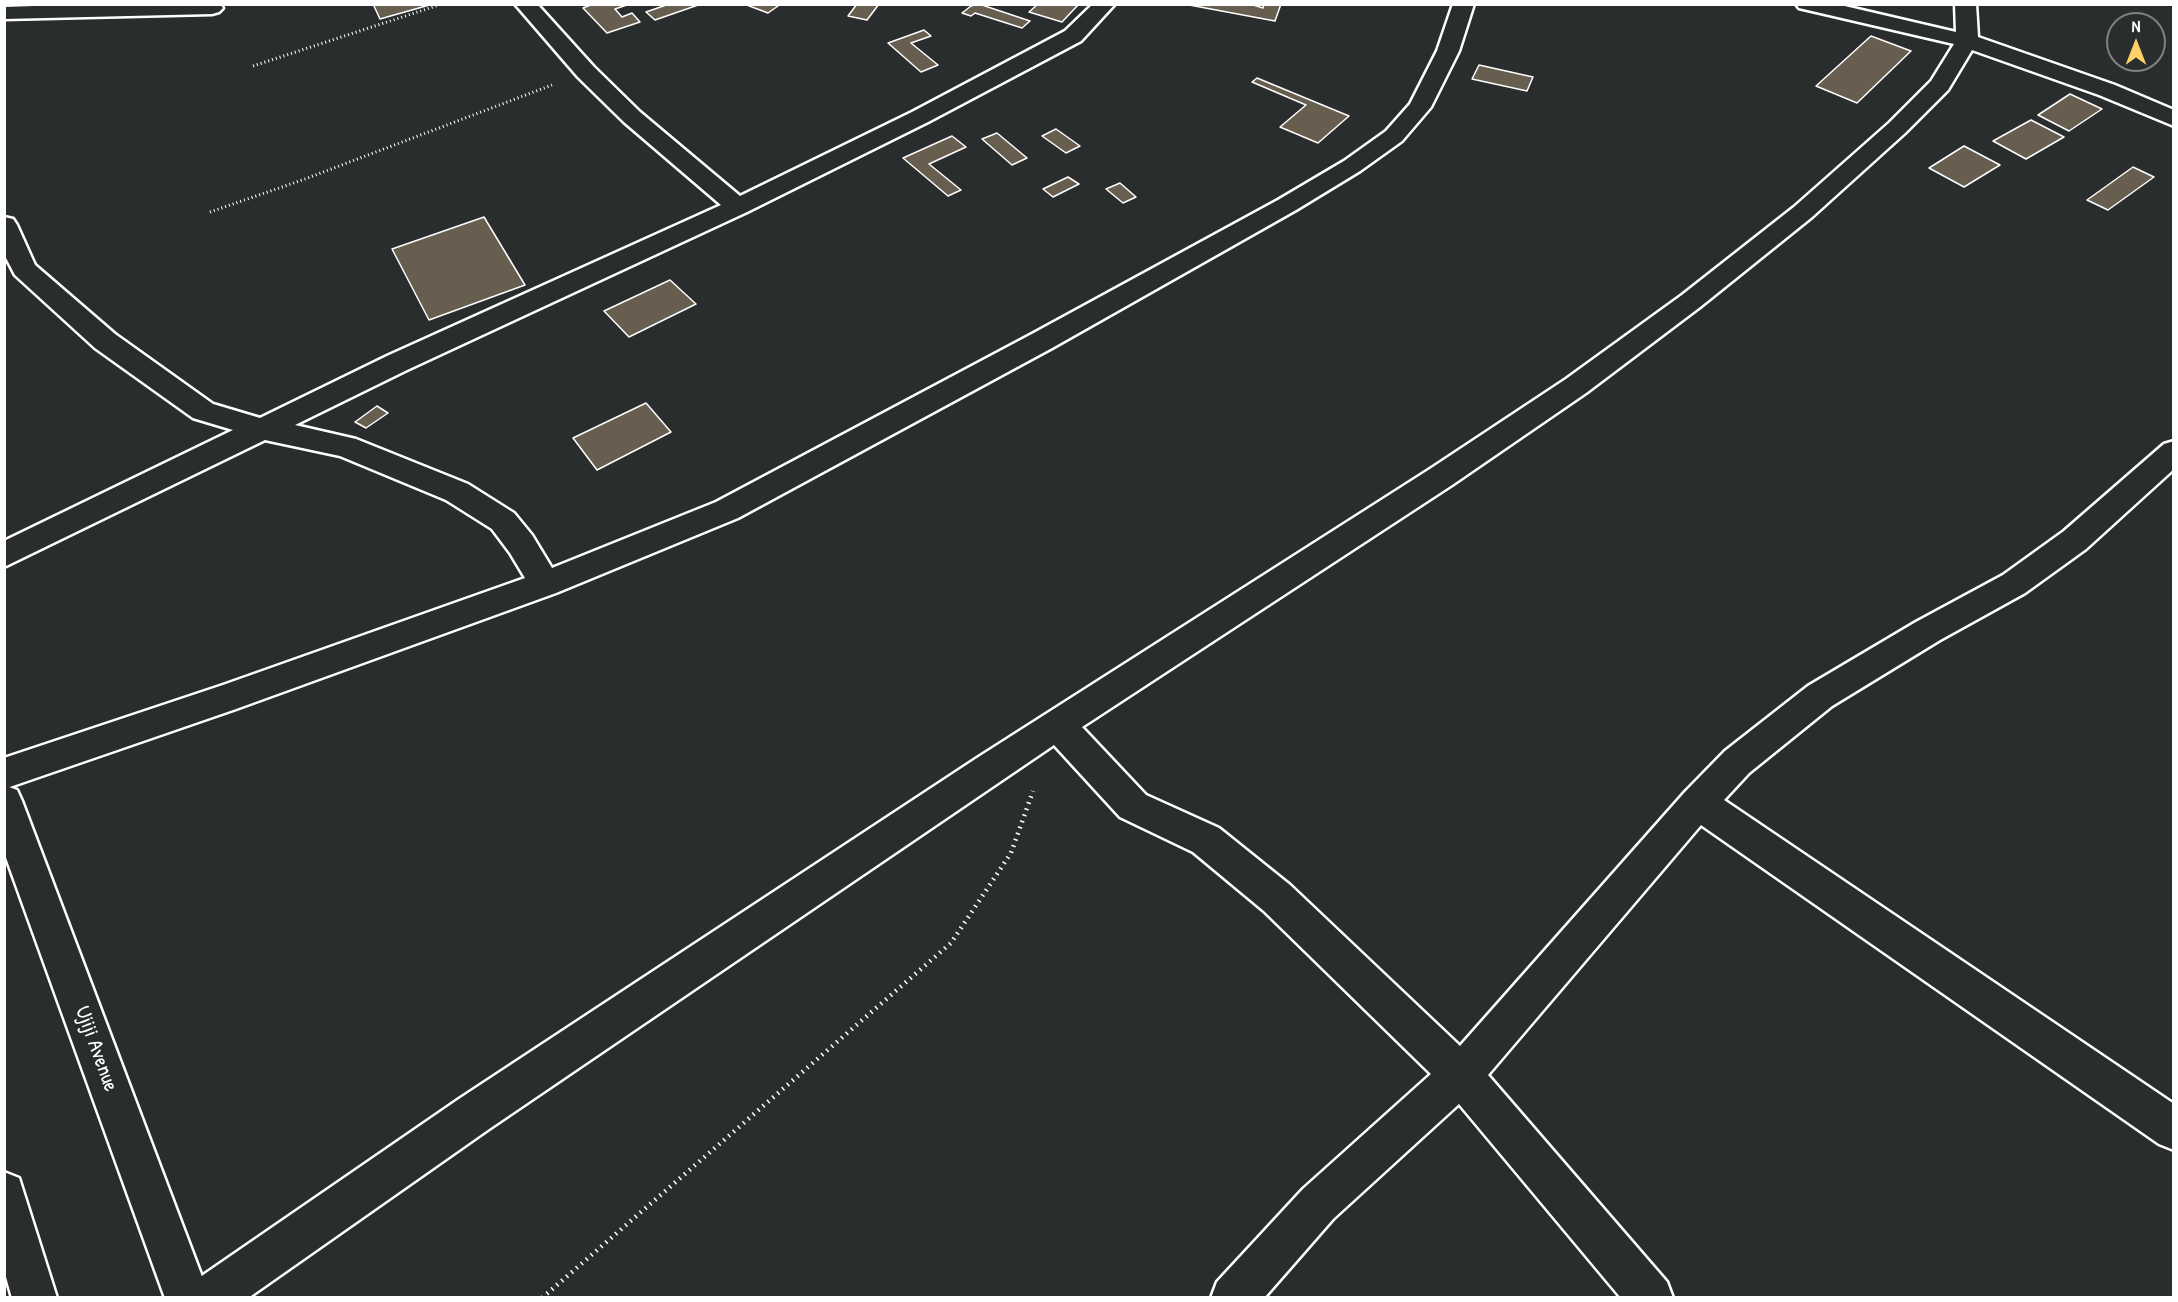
<!DOCTYPE html>
<style>
body{margin:0}
#map{position:relative;width:2178px;height:1302px;overflow:hidden;background:#2a2d2e;font-family:"Patrick Hand",sans-serif}
canvas{display:block}
.frame{position:absolute;inset:0;border:6px solid #fff;pointer-events:none}
.north{position:absolute;left:2106px;top:12px;width:60px;height:60px;box-sizing:border-box;background:#2a2d2e;border:2px solid #7f8182;border-radius:50%;rotate:0deg;font-size:16px;font-weight:700;line-height:24px;text-align:center;color:#fff}
.north::after{content:'';display:block;margin:auto;width:21px;height:27px;background:#ffd166;clip-path:polygon(50% 0,100% 100%,50% 72%,0 100%)}
</style>
<div id="map">
<canvas width="2178" height="1302"></canvas>
<div class="frame"></div>
<div class="north">N</div>
</div>
<script>
const ctx = document.querySelector('canvas').getContext('2d');
ctx.lineJoin = 'round';
function paint(path, color) { ctx.fillStyle = color; ctx.fill(path, 'evenodd'); }
const poly = rows => new Path2D(rows.map(r => 'M' + r).join(''));
function trace(path, color, width, dash) { ctx.strokeStyle = color; ctx.lineWidth = width; ctx.lineCap = dash ? 'butt' : 'round'; ctx.setLineDash(dash || []); ctx.stroke(path); }
function write(font, color, halo, rows, align = 'center') {
  ctx.font = font + ' "Patrick Hand",sans-serif'; ctx.lineWidth = 5; ctx.setLineDash([]); ctx.textBaseline = 'middle'; ctx.strokeStyle = halo; ctx.fillStyle = color; for (const [text, x, y, turn = 0] of rows) {
    ctx.save(); ctx.translate(x, y); ctx.rotate((+turn || 0) * Math.PI / 180); ctx.textAlign = isNaN(turn) ? turn : align; if (halo) ctx.strokeText(text, 0, 0); ctx.fillText(text, 0, 0); ctx.restore();
  }
}
const building = poly([
 [373,4,433,4,380,19,373,4],
 [593,4,630,4,615,9,622,17,632,13,640,22,607,33,583,8,593,4],
 [669,4,701,4,655,20,646,12,669,4],
 [744,4,774,4,778,6,768,13,744,4],
 [857,4,879,4,867,20,848,16,857,4],
 [979,4,1030,21,1022,28,975,13,971,16,962,13,971,6,979,4],
 [1038,4,1079,4,1062,22,1029,12,1038,4],
 [1184,4,1250,4,1263,8,1264,4,1281,4,1275,21,1184,4],
 [924,30,931,36,911,43,938,65,921,72,888,43,924,30],
 [1871,36,1911,51,1857,103,1816,86,1871,36],
 [1479,65,1533,77,1527,91,1472,79,1479,65],
 [1257,78,1349,116,1318,143,1280,127,1306,105,1252,82,1257,78],
 [2070,94,2102,109,2069,131,2038,115,2070,94],
 [2031,120,2064,137,2026,159,1993,141,2031,120],
 [1056,129,1080,146,1066,153,1042,136,1056,129],
 [997,133,1027,158,1012,165,982,139,997,133],
 [952,136,966,147,929,164,961,190,948,196,903,158,952,136],
 [1964,146,2000,165,1964,187,1929,168,1964,146],
 [2133,167,2154,177,2108,210,2087,200,2133,167],
 [1068,177,1079,184,1053,197,1043,189,1068,177],
 [1120,183,1136,197,1123,203,1106,189,1120,183],
 [484,217,525,285,429,320,392,249,484,217],
 [670,280,696,304,629,337,604,311,670,280],
 [646,403,671,432,597,470,573,438,646,403],
 [377,406,388,413,366,428,355,422,377,406]
]);
const pathFar1 = poly([
 [253,66,442,4],
 [210,212,305,179,552,85]
]);
const path = poly([
 [542,1298,951,943,1011,853,1033,791]
]);
const minor = poly([
 [94,4,220,4,223,8,219,12,212,14,4,19,4,7,94,4],
 [515,4,537,4,594,67,640,112,740,196,912,112,1065,31,1093,4,1115,4,1081,41,928,122,747,212,407,370,295,425,356,439,468,484,514,513,532,535,552,568,716,502,1032,334,1278,200,1344,161,1386,131,1410,104,1437,51,1453,4,1474,4,1459,51,1431,107,1402,141,1360,171,1296,210,1052,348,738,518,556,593,236,709,4,789,4,758,223,685,525,578,510,553,492,529,446,500,340,456,265,440,4,567,4,541,233,430,193,418,95,348,15,275,4,254,4,217,13,219,17,225,35,265,115,334,213,404,260,418,387,356,721,205,624,122,578,77,515,4],
 [1796,4,1836,4,1956,32,1955,4,1976,4,1978,37,2115,85,2174,110,2174,126,2099,95,1972,50,1948,90,1905,133,1812,217,1700,307,1586,393,1452,485,1082,727,1146,795,1219,828,1290,885,1460,1046,1685,792,1725,751,1808,686,1916,622,2003,575,2064,531,2164,444,2174,441,2174,469,2086,549,2025,593,1940,640,1832,706,1749,773,1724,800,2174,1104,2174,1150,2159,1144,1701,825,1488,1075,1667,1282,1673,1298,1621,1298,1459,1104,1333,1219,1264,1298,1211,1298,1217,1282,1303,1189,1431,1074,1264,911,1193,852,1120,817,1054,745,489,1129,248,1298,187,1298,193,1282,459,1099,977,758,1430,469,1566,379,1682,295,1794,207,1889,123,1931,81,1954,44,1799,8,1796,4],
 [4,1172,19,1178,57,1298,12,1298,4,1270,4,1172]
]);
const tertiary = poly([
 [4,785,17,790,22,801,210,1298,165,1298,4,852,4,785]
]);
const nearStreetnames = [
 ["Ujiji Avenue",96,1049,70]
];
paint(building, '#685e50');
trace(building, '#fff', 1.5);
trace(minor, '#fff', 5);
trace(tertiary, '#fff', 5);
trace(pathFar1, '#fff', 3, [1, 3]);
trace(path, '#fff', 4.5, [1.5, 5]);
paint(minor, '#2a2d2e');
paint(tertiary, '#2a2d2e');
write('21px', '#fff', '#2a2d2e', nearStreetnames);
</script>
